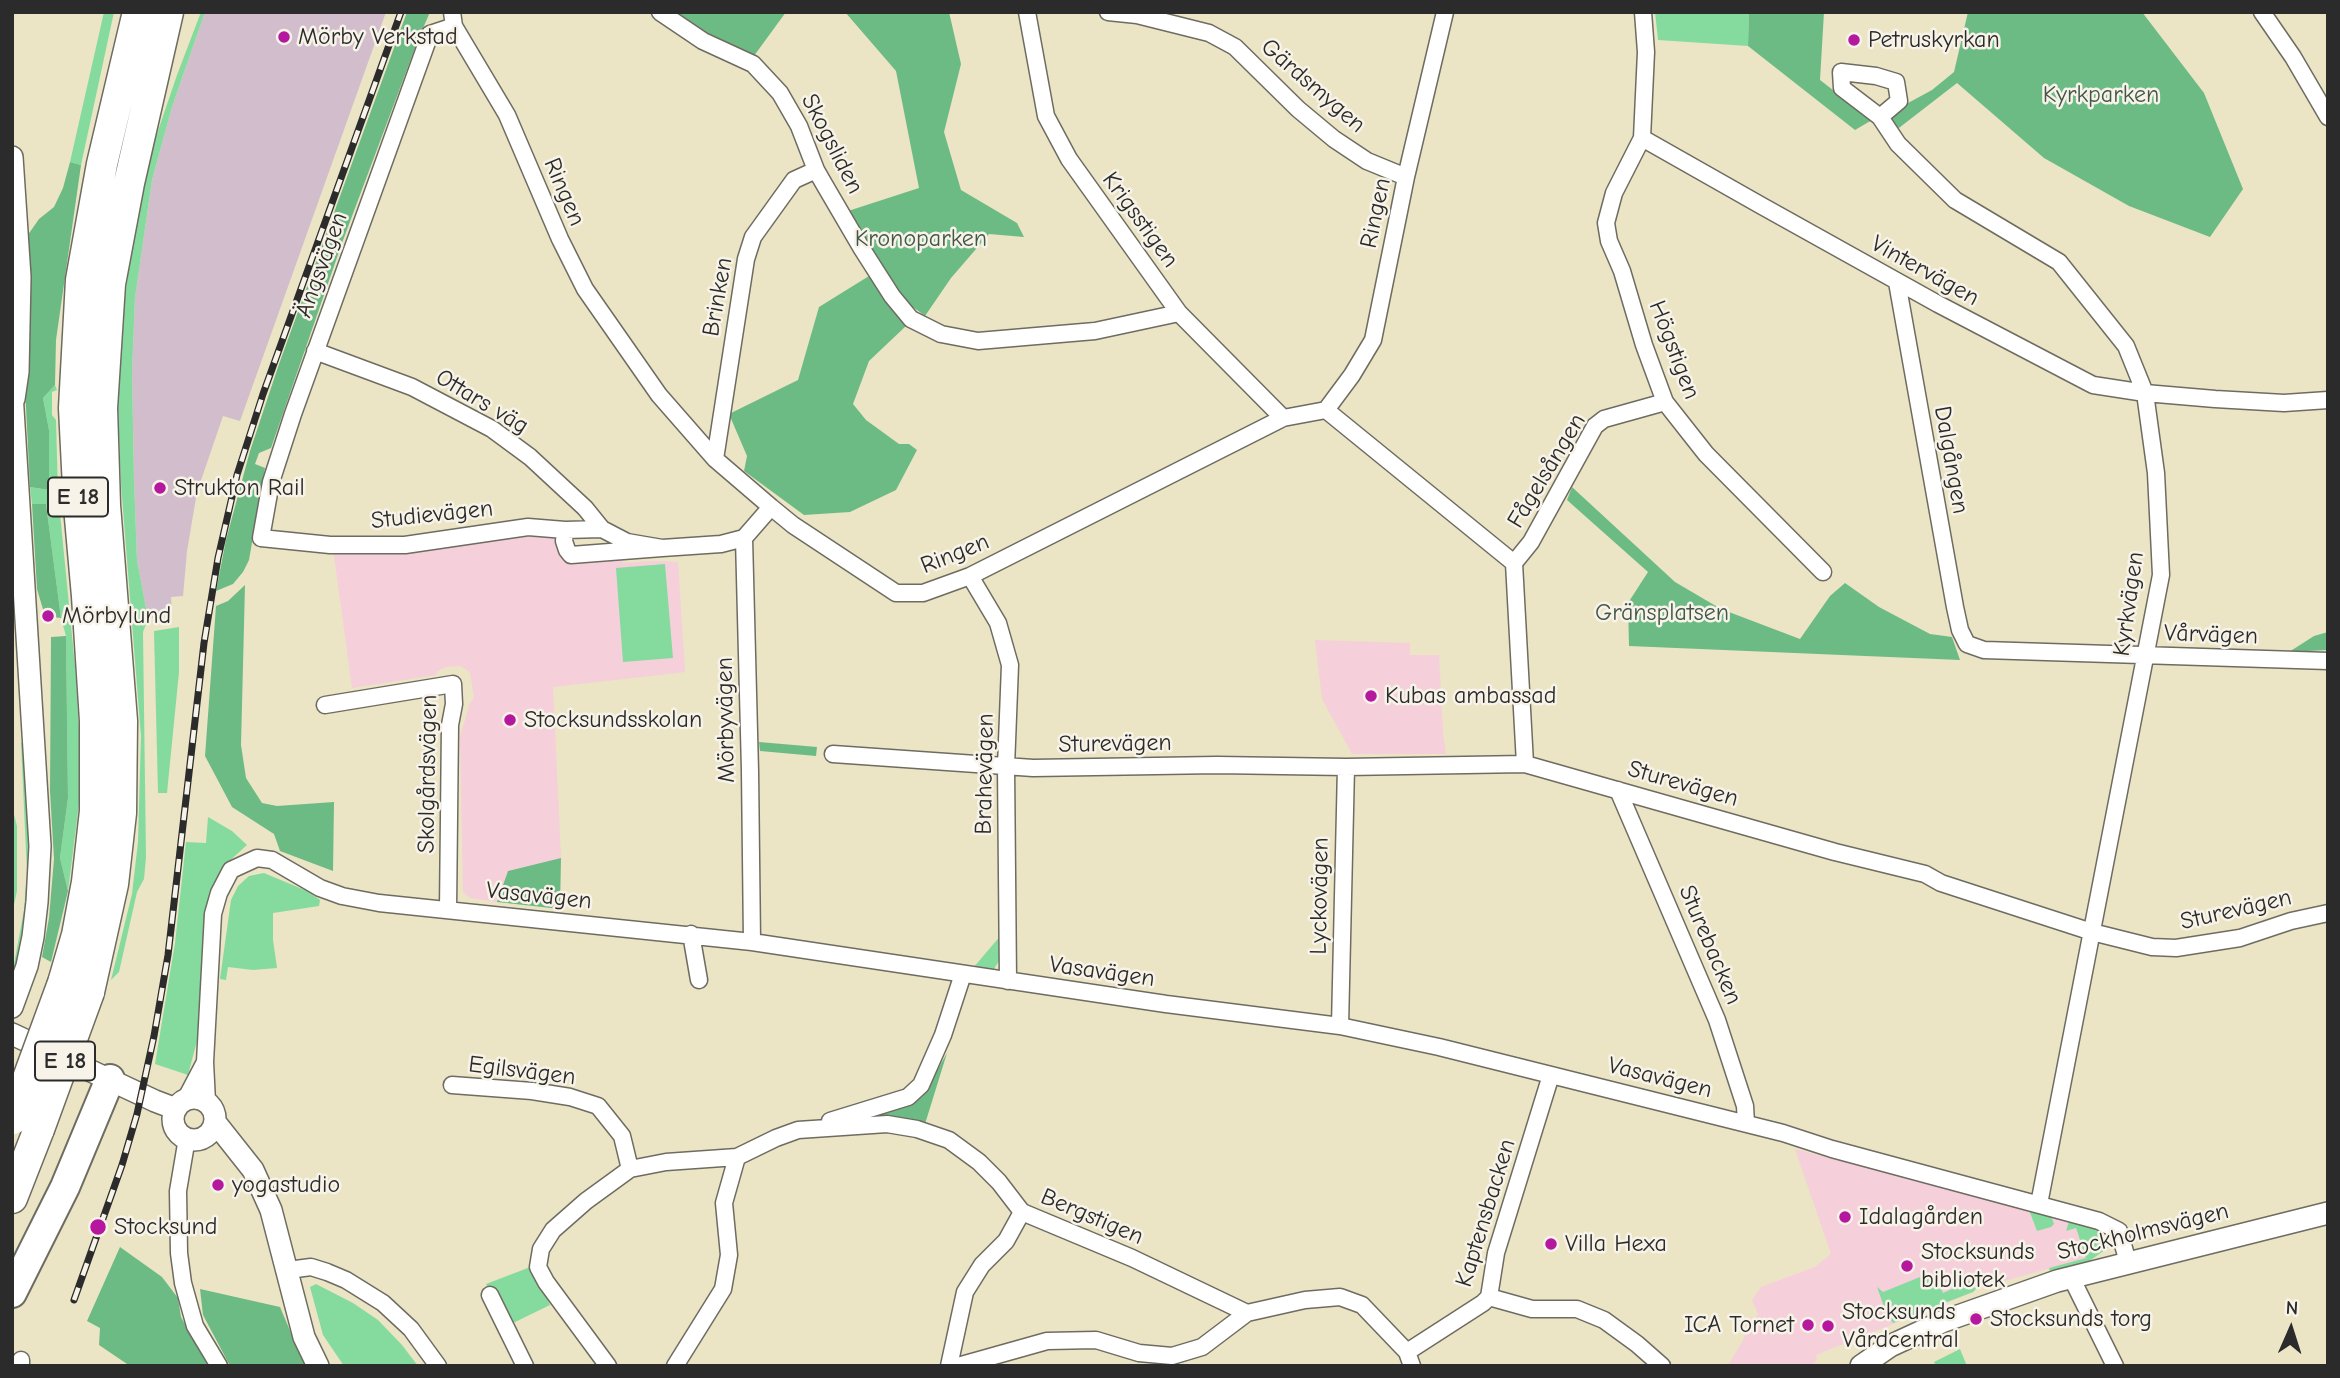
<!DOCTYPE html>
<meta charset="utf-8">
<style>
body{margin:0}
#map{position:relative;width:2340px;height:1378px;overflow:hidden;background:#ebe4c5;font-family:"Comic Neue",sans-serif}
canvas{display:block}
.frame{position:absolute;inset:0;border:14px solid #2b2b2b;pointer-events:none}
.north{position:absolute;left:2256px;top:1294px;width:70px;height:70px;-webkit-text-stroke:5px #f7f3e8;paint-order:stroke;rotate:3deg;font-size:19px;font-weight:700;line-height:28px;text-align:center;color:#2b2b2b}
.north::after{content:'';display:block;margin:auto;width:24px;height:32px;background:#2b2b2b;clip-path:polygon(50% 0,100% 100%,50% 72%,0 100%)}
</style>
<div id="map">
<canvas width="2340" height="1378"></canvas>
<div class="frame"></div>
<div class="north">N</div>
</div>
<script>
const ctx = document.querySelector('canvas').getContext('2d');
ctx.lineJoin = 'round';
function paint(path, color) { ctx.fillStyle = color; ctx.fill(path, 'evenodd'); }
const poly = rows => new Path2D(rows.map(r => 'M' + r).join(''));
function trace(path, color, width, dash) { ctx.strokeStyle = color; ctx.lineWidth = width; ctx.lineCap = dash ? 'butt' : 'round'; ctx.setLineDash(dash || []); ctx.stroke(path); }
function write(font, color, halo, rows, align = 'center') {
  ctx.font = font + ' "Comic Neue",sans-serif'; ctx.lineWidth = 5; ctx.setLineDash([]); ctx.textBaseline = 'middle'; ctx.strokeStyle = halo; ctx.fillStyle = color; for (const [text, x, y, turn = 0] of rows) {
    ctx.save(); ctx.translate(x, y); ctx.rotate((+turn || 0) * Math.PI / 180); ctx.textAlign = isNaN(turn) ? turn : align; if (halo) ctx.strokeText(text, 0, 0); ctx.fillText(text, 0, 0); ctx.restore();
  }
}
const built = poly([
 [520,532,558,533,563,559,567,562,622,557,623,563,652,561,678,562,685,672,553,687,561,858,508,871,497,902,470,898,463,892,460,737,470,703,474,698,470,672,460,666,446,667,438,671,436,675,352,688,333,548],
 [1315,640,1410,643,1410,655,1439,655,1443,732,1446,754,1352,754,1322,699],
 [1795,1149,2029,1210,2037,1231,2051,1216,2069,1221,2066,1230,2076,1228,2086,1258,1976,1289,1973,1292,1816,1355,1817,1360,1811,1366,1728,1366,1758,1314,1752,1300,1761,1287,1815,1267,1831,1254]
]);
const industrial = poly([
 [205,12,386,12,240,421,223,416,197,492,187,551,183,596,171,597,172,613,148,619,137,560,134,479,132,373,135,298,152,180,172,107]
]);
const green = poly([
 [104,12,114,12,81,165,70,162],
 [201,12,205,12,172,107,152,180,135,298,132,373,134,479,137,560,148,619,143,632,146,857,144,879,137,892,119,972,111,980,132,894,138,842,141,736,121,484,118,410,120,328,143,175,177,75],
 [1655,12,1749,12,1748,46,1658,40],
 [55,385,57,390,52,392,52,415,56,420,58,493,75,666,79,729,80,796,68,891,60,858,68,798,66,636,61,618,46,504,32,504,30,487,49,490,49,430,43,398],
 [665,564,673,658,623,662,616,568],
 [179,627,179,672,167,793,158,793,154,631],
 [21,743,23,743,30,848,28,905,20,950,12,975,24,910,27,873],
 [12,807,17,826,17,891,12,914],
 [208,817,232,831,247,845,226,864,213,884,206,915,198,1037,188,1075,155,1064,175,943,186,842,206,843],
 [264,873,307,891,320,900,319,906,273,913,273,940,277,968,253,970,228,967,226,980,220,979,231,900,238,886,249,876],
 [1002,934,1001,958,994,969,973,968],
 [2029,1210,2051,1216,2054,1224,2051,1227,2037,1231],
 [2069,1221,2096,1228,2102,1232,2109,1247,2088,1262,2050,1272,2049,1268,2086,1258,2076,1228,2066,1231],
 [533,1266,550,1305,511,1324,486,1284],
 [1930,1273,1936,1276,1943,1293,1970,1281,1976,1289,1973,1292,1893,1323,1886,1312,1877,1287,1883,1292],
 [316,1284,353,1303,378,1320,402,1345,418,1366,344,1366,323,1335,310,1287],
 [1960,1349,1967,1366,1936,1366,1934,1362]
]);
const forest = poly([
 [407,12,430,12,418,40,342,243,271,448,259,453,255,464,265,468,249,560,243,572,233,584,216,591,226,540,250,451,279,364],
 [671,12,786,12,751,60,700,33],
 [845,12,949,12,961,64,944,132,961,190,1017,223,1024,237,989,234,951,278,925,316,909,304,895,288,845,212,919,188,896,71],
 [1749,12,1824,12,1820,80,1872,120,1855,130,1748,46],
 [1968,12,2142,12,2204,93,2243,189,2210,237,2129,206,2044,158,1957,83,1895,131,1890,125,1890,117,1897,109,1932,90,1954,72],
 [70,162,81,165,56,340,55,385,43,398,49,430,49,490,30,487,23,348,25,239,39,219,54,207,63,188],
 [869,276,906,326,869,361,853,404,866,420,899,444,909,444,917,450,896,490,850,512,804,515,744,471,747,456,729,414,798,380,819,307],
 [1572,487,1675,582,1721,609,1800,639,1830,596,1845,583,1879,607,1930,634,1952,637,1960,660,1629,646,1628,603,1648,572,1567,500],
 [32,504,46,504,61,618,45,616,37,589],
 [245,585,241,745,246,778,262,803,277,806,334,802,333,871,280,851,274,834,232,807,205,756,216,606,228,601],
 [2328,632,2328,650,2289,652,2314,636],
 [66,636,68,798,60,858,68,891,51,962,42,957,49,918,54,859,50,791,51,637],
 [759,742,817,747,816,756,760,751],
 [561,858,560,909,497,902,508,871],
 [947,1053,925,1124,826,1126,903,1105,922,1097],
 [120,1247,162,1277,178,1298,181,1317,208,1366,130,1366,99,1345,100,1328,87,1321],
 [200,1289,280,1307,305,1366,230,1366,203,1315]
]);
const minor = poly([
 [452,12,454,26,507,115,560,239,585,289,659,395,715,459,771,507,793,525,896,593,923,593,970,576,1283,418,1326,410,1352,375,1373,340,1406,177,1445,12],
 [660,12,703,41,753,64,780,93,799,126,816,170,824,184,862,249,892,296,911,319,941,334,978,341,1095,331,1179,313],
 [1027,12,1046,116,1069,159,1179,313,1283,418],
 [1108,12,1137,15,1209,33,1235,47,1298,109,1334,139,1367,161,1406,177],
 [1643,12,1646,52,1642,138,1762,206,1938,304,2093,385,2145,393,2215,399,2284,403,2328,400],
 [2262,12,2293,57,2328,117],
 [454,26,430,34,293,414,271,482,261,538,330,545,405,545,528,527,565,530],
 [1880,117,1842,88,1841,72,1876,76,1896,82,1899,101,1880,117,1898,144,1955,200,2059,262,2126,346,2145,393,2156,473,2161,575,2039,1204],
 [1642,138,1614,193,1606,223,1609,241,1622,271,1644,345,1665,402,1706,454,1823,572],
 [1897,282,1955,607,1960,630,1967,644,1984,650,2328,661],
 [315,351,412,387,492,429,530,457,585,508,602,529],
 [1326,410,1514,563,1525,764],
 [715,459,746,259,753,237,794,180,816,170],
 [662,548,571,555,567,550,564,541,565,530,602,529,627,542,662,548,721,544,744,538],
 [1514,563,1531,542,1595,426,1604,419,1665,402],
 [970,576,998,623,1010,665,1006,767,1008,981],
 [325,705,453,684,454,704,450,725,448,910],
 [833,754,1033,768,1217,765,1346,767,1525,764,1835,852,1925,874,1941,883,2092,932,2152,947,2176,948,2240,938,2291,921,2328,913],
 [1618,790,1717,1020,1745,1106,1746,1123],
 [691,934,699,980],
 [752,942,750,771,744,538,771,507],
 [1340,1026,1346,767],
 [452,1085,532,1091,570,1097,598,1106,622,1136,630,1169],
 [185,1100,205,1062],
 [207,1102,205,1062,213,914,219,893,231,870,257,858,272,860,320,888,342,896,379,903,752,942,1166,1004,1340,1026,1439,1047,1783,1133,1832,1149,2099,1221,2119,1231,2128,1262],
 [830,1121,908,1097,921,1085,943,1035,963,974],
 [187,1138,178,1191,179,1253,183,1283,195,1326,219,1366],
 [288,1270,311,1267,327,1272,346,1280,383,1303,411,1329,438,1366],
 [2071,1277,2115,1366],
 [490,1295,525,1366],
 [1489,1297,1532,1309,1577,1309,1604,1320,1637,1344,1662,1366],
 [21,1366,21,1360],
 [608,1366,546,1282,538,1267,541,1249,553,1230,586,1201,630,1169,666,1162,737,1157],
 [675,1366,723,1289,729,1255,724,1203,737,1157,776,1138,798,1130,887,1124,917,1129,949,1140,979,1162,999,1182,1022,1212,1132,1258,1247,1313,1305,1300,1340,1297,1362,1305,1407,1352],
 [949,1366,965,1292,982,1265,1006,1241,1022,1212],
 [958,1366,1047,1341,1096,1340,1139,1353,1172,1356,1202,1347,1247,1313],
 [1412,1366,1407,1352,1483,1303,1489,1297,1496,1253,1551,1075]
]);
const tertiary = poly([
 [12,157,20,277,18,372,14,399],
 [12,393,40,846,37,902,33,937,27,966,12,1007],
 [12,1034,155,1101,176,1109],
 '173 1119a21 21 0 1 1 42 0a21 21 0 1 1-42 0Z',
 [215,1122,253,1170,271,1210,304,1337,318,1366],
 [1861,1366,1890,1346,1944,1321,2057,1281,2328,1213]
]);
const trunk = poly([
 [12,1293,65,1187,110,1079]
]);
const motorway = poly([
 [63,983,77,935,87,882,95,811,95,721,87,596,79,507,74,408,81,280,102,164,138,12],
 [89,992,113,884,121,813,122,721,105,505,102,408,110,284,129,183,168,12],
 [12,1198,39,1129]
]);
const rail = poly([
 [74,1300,122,1165,137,1114,154,1036,168,955,204,643,218,558,237,475,263,394,401,12]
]);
const motorwayBridge = poly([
 [13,1119,63,983],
 [39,1129,89,992]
]);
const markers = [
 [284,37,7,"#b5179e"],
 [1854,40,7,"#b5179e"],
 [160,488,7,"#b5179e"],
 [48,616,7,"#b5179e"],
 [1371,696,7,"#b5179e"],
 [510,720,7,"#b5179e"],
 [218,1185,7,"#b5179e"],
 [1845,1217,7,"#b5179e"],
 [98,1227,9,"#b5179e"],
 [1551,1244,7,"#b5179e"],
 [1907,1266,7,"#b5179e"],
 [1976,1319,7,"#b5179e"],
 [1808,1325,7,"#b5179e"],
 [1828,1326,7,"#b5179e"]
];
const shields = [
 [78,497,60],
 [65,1061,60]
];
const shieldNames = [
 ["E 18",78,497],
 ["E 18",65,1061]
];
const poiNames = [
 ["Mörby Verkstad",298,37],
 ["Petruskyrkan",1868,40],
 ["Strukton Rail",174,488],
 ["Mörbylund",62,616],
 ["Kubas ambassad",1385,696],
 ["Stocksundsskolan",524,720],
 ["yogastudio",232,1185],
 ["Idalagården",1859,1217],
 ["Stocksund",114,1227],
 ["Villa Hexa",1565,1244],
 ["Stocksunds",1921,1252],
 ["bibliotek",1921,1280],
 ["Stocksunds",1842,1312],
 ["Vårdcentral",1842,1340],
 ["Stocksunds torg",1990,1319],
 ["ICA Tornet",1794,1325,"right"]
];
const streetNames = [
 ["Gärdsmygen",1313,86,41],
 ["Skogsliden",832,144,63],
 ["Ringen",564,192,67],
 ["Ringen",1376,213,-78],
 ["Krigsstigen",1140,220,54],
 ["Ängsvägen",322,265,-70],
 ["Vintervägen",1925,271,29],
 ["Brinken",718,297,-80],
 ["Högstigen",1674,350,69],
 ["Ottars väg",482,402,31],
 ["Dalgången",1951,460,80],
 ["Fågelsången",1547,471,-59],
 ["Studievägen",432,515,-6],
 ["Ringen",955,554,-22],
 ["Kyrkvägen",2129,604,-82],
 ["Vårvägen",2211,635,2],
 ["Mörbyvägen",726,720,-91],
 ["Sturevägen",1115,744,-1],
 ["Skolgårdsvägen",428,774,-89],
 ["Brahevägen",985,774,-89],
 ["Sturevägen",1683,784,16],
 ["Vasavägen",539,896,6],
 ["Lyckovägen",1320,896,-89],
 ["Sturevägen",2236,910,-13],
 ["Sturebacken",1710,945,67],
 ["Vasavägen",1102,972,8],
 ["Egilsvägen",522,1071,7],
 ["Vasavägen",1660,1078,14],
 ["Kaptensbacken",1486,1213,-73],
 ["Bergstigen",1092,1217,23],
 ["Stockholmsvägen",2143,1232,-14]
];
const parkNames = [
 ["Kyrkparken",2101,95],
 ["Kronoparken",921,239],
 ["Gränsplatsen",1662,613]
];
paint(built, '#f5cfda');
paint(industrial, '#d1bdcb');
paint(green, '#85db9e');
paint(forest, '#6cbb85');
trace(minor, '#6e6c61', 19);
trace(tertiary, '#6e6c61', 24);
trace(trunk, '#6e6c61', 32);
trace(motorway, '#6e6c61', 33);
trace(minor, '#fff', 16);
trace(tertiary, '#fff', 21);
trace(trunk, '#fff', 28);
trace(motorway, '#fff', 30);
trace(rail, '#2b2b2b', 7);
trace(rail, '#f7f3e8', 4.5, [13]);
trace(motorwayBridge, '#6e6c61', 33, []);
trace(motorwayBridge, '#fff', 30);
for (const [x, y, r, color] of markers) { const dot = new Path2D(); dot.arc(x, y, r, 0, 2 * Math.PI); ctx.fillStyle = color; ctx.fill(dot); trace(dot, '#f7f3e8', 2.5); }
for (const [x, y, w] of shields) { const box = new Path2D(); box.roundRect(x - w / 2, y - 19.5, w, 39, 5); ctx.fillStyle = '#f7f3e8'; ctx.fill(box); trace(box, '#2b2b2b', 2); }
write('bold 23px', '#2b2b2b', null, shieldNames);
write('24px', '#2b2b2b', '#f7f3e8', poiNames, 'left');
write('24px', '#2b2b2b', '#f7f3e8', streetNames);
write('24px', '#425748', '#f7f3e8', parkNames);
</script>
